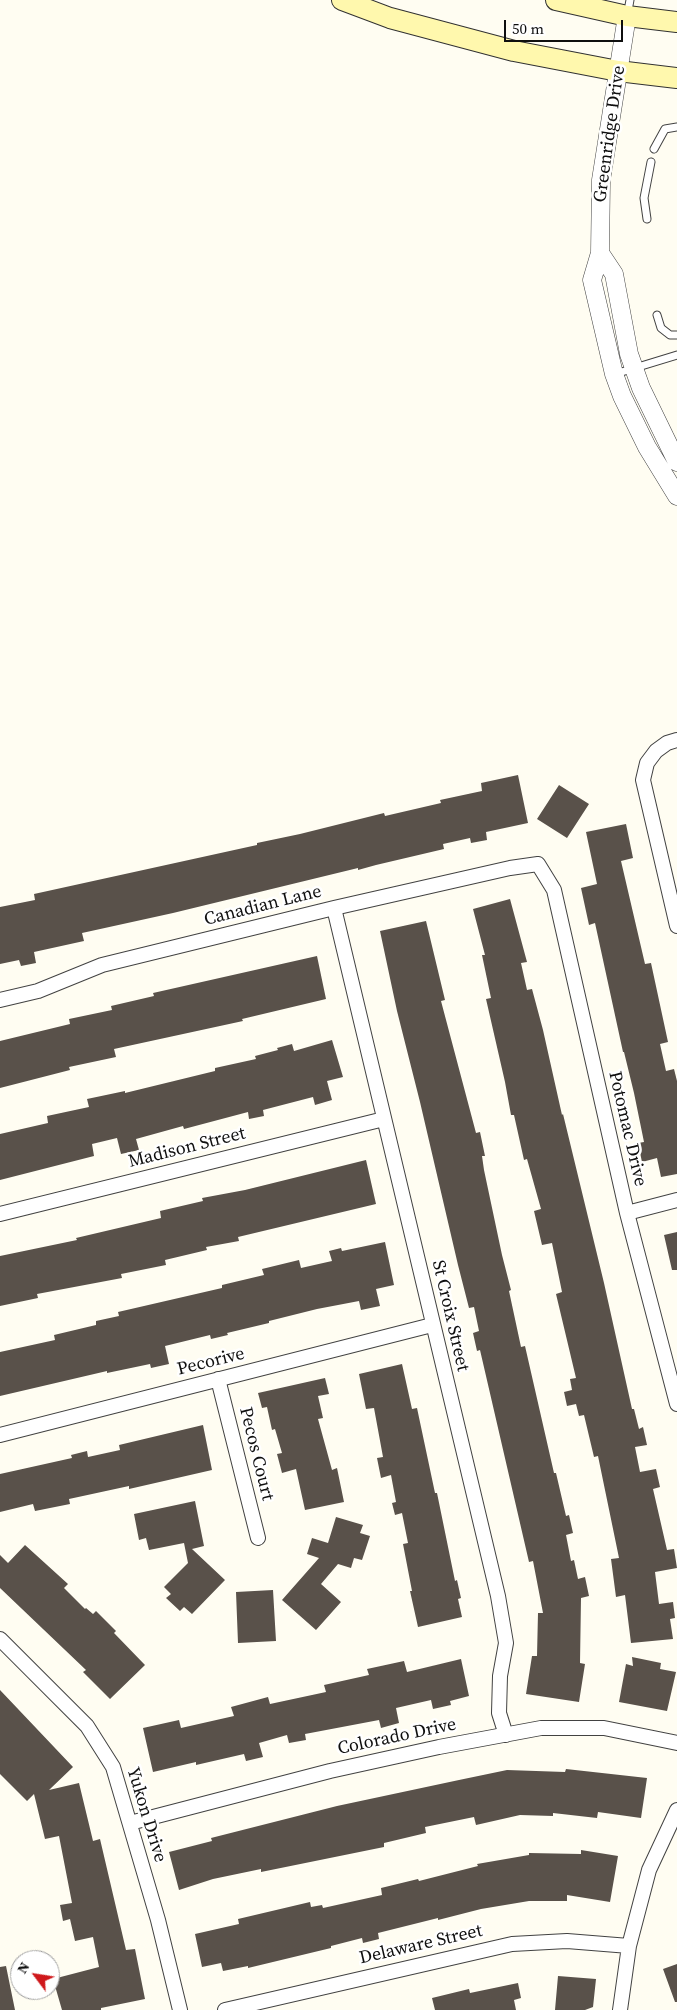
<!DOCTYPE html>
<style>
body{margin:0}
#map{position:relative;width:677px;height:2010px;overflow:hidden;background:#fffdf2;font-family:"Source Serif 4",serif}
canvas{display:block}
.north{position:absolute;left:10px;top:1950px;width:50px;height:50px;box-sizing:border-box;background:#fff;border:1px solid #9f9f9f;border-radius:50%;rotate:301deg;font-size:14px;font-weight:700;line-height:20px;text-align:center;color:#0f0f0f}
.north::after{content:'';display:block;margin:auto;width:18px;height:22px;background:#cf181b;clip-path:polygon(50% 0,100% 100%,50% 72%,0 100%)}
.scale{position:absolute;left:504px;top:20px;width:119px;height:22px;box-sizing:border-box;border:2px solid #0f0f0f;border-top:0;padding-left:6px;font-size:15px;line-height:18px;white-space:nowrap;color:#0f0f0f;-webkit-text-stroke:4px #fff;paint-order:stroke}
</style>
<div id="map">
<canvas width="677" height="2010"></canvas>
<div class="north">N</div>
<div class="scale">50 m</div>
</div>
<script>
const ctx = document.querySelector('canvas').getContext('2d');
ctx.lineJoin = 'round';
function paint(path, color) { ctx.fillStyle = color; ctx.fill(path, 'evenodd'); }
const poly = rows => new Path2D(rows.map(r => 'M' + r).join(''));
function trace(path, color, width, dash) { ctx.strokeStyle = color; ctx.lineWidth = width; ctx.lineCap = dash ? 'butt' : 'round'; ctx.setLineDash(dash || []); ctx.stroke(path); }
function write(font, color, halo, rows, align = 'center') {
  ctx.font = font + ' "Source Serif 4",serif'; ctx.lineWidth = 5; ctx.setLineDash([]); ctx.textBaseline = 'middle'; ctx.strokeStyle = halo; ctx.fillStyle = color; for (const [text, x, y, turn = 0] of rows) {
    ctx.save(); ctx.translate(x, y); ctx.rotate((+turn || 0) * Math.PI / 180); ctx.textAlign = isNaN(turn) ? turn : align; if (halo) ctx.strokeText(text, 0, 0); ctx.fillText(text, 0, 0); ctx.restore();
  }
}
const building = poly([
 [518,775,528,823,486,832,487,840,471,843,470,838,443,844,444,849,376,865,358,870,358,868,173,913,82,933,84,941,34,952,36,963,21,966,19,960,0,964,0,907,35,900,34,894,257,845,257,843,300,834,384,813,385,816,441,803,440,800,482,791,481,783],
 [559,785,589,804,567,838,537,819],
 [626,824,633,858,621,861,645,964,651,963,668,1042,660,1044,666,1071,674,1069,677,1081,677,1174,661,1177,657,1158,642,1162,638,1143,644,1142,634,1093,624,1052,623,1052,595,923,589,925,581,888,597,884,586,832],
 [510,899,527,962,521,963,527,990,532,989,543,1030,562,1115,563,1114,604,1283,632,1409,634,1409,639,1429,643,1427,647,1445,635,1447,640,1472,656,1469,660,1487,653,1489,667,1550,674,1549,677,1568,655,1572,659,1604,673,1602,675,1618,670,1619,673,1639,631,1643,625,1595,616,1597,611,1559,619,1558,598,1456,594,1457,584,1415,579,1416,576,1404,567,1406,564,1392,572,1390,570,1379,576,1378,556,1294,562,1292,552,1243,542,1245,534,1211,541,1209,527,1159,524,1160,514,1115,511,1115,505,1082,486,999,491,998,482,955,485,955,473,909],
 [426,921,445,1000,441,1001,476,1133,480,1132,485,1156,482,1156,484,1170,502,1255,511,1290,509,1291,521,1347,525,1346,554,1473,556,1473,566,1516,569,1515,573,1533,566,1535,571,1561,574,1560,578,1579,585,1577,589,1596,581,1598,580,1663,585,1664,579,1702,526,1694,532,1656,537,1656,538,1613,543,1613,533,1561,529,1562,480,1350,477,1351,473,1333,479,1331,474,1307,469,1308,458,1265,420,1102,397,1011,380,931],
 [317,956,326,999,242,1019,243,1021,114,1049,116,1057,69,1067,70,1070,0,1088,0,1041,70,1024,69,1019,112,1010,111,1006,154,996,153,993],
 [332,1040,343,1077,327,1081,332,1100,315,1105,313,1097,263,1110,264,1116,249,1119,248,1112,184,1129,183,1126,136,1139,139,1150,121,1154,117,1138,92,1144,94,1156,0,1180,0,1134,48,1123,47,1116,89,1107,87,1099,125,1091,125,1093,215,1071,215,1068,256,1059,255,1056,278,1050,277,1048,292,1044,294,1051],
 [366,1160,376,1204,238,1237,239,1241,206,1247,207,1250,165,1260,166,1265,121,1274,122,1278,37,1294,38,1298,0,1306,0,1256,77,1240,76,1238,161,1218,160,1211,203,1201,202,1198,245,1190],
 [677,1232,677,1270,672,1270,664,1235],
 [385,1242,394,1285,376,1289,380,1306,361,1310,359,1301,317,1309,269,1321,269,1323,227,1333,228,1335,211,1339,210,1335,165,1346,169,1364,151,1368,150,1364,107,1373,107,1371,0,1396,0,1352,55,1340,54,1335,96,1325,96,1321,119,1316,118,1312,222,1288,222,1285,264,1275,262,1269,299,1260,301,1268,332,1261,329,1251,341,1248,342,1251],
 [402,1364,412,1409,417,1408,435,1493,437,1493,455,1581,457,1580,461,1598,458,1599,462,1617,418,1627,410,1591,412,1591,403,1544,408,1543,402,1513,395,1515,392,1503,396,1502,391,1475,381,1478,377,1458,383,1457,374,1408,366,1409,359,1374],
 [325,1378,329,1394,318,1396,323,1418,318,1419,332,1470,337,1468,344,1502,305,1510,296,1469,282,1473,277,1454,282,1453,275,1429,272,1430,267,1407,262,1408,258,1393],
 [203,1425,212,1470,129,1489,129,1486,69,1499,70,1504,35,1511,33,1504,0,1512,0,1474,72,1458,71,1455,87,1451,88,1457,120,1450,119,1445],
 [195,1501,204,1546,192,1549,225,1580,192,1614,184,1607,180,1611,166,1598,171,1594,164,1587,188,1563,184,1543,149,1550,146,1538,139,1540,134,1514],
 [336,1517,363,1525,360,1533,370,1536,362,1560,354,1558,351,1568,338,1564,321,1584,341,1602,316,1630,282,1600,319,1558,307,1554,312,1538,328,1543],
 [25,1545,68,1584,64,1588,85,1609,86,1608,93,1614,96,1611,116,1631,114,1633,145,1665,110,1699,83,1672,86,1670,0,1588,0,1555,8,1563],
 [273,1590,276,1641,238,1643,236,1592],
 [632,1657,661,1663,660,1669,676,1672,667,1711,619,1702,626,1664,633,1666],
 [461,1659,469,1696,450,1701,451,1705,433,1709,431,1700,396,1708,399,1723,381,1728,379,1720,305,1734,306,1740,289,1743,287,1735,259,1743,263,1757,246,1761,244,1754,196,1765,196,1762,153,1772,143,1728,179,1720,181,1728,234,1716,231,1707,268,1697,270,1704,326,1692,324,1685,369,1675,367,1669,404,1661,407,1672],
 [0,1690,73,1767,49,1790,79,1783,93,1841,100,1839,126,1950,135,1949,145,1999,101,2008,101,2010,62,2010,53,1979,99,1967,93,1937,75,1941,70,1919,63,1921,60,1905,72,1903,59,1836,45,1839,34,1794,27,1801,0,1774],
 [566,1769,647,1778,641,1818,598,1812,597,1818,553,1813,553,1816,520,1815,476,1825,474,1817,425,1827,426,1833,384,1843,384,1847,261,1872,261,1869,213,1879,179,1890,169,1852,212,1841,211,1838,337,1806,459,1780,507,1770,565,1772],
 [581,1850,618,1856,610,1902,567,1895,567,1901,529,1901,481,1909,438,1920,438,1918,378,1933,379,1939,363,1943,362,1938,331,1946,331,1948,248,1968,248,1966,223,1971,221,1963,202,1967,195,1934,239,1924,238,1919,310,1902,311,1907,322,1905,323,1908,382,1895,381,1888,418,1879,419,1881,478,1866,477,1864,529,1855,529,1853,581,1854],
 [677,1964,677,2002,675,2002,663,1969],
 [6,1966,15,2010,0,2010,0,1967],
 [558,1976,596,1979,593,2007,585,2010,555,2010],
 [518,1983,521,1998,514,2000,516,2010,435,2010,432,1998,469,1989,470,1993]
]);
const service = poly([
 [627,16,630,0],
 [654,149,665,129,677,127],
 [647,219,644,198,651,162],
 [657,315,661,328,670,335,677,335],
 [615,374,677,355]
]);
const minor = poly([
 [677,740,667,743,656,751,647,763,643,780,677,926],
 [334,908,498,1596,506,1643,500,1676,499,1713,506,1735],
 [0,1000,38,991,102,965,334,908,510,868,538,864,554,890,627,1213,677,1404],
 [627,1213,677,1200],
 [0,1214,384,1119],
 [218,1379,258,1538],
 [0,1435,432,1325],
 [0,1639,87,1726,113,1767,158,1920,180,2010],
 [130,1823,330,1771,439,1747,541,1728,604,1728,677,1743],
 [225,2010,512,1944,567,1941,629,1946],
 [620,2010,629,1946,649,1870,677,1810]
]);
const tertiary = poly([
 [627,16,601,180,600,253,592,280,614,374,622,396,647,447,677,496],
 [600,253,614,274,629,354,641,388,677,462]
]);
const secondary = poly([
 [342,0,390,18,514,51,618,71,677,78],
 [556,0,627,16,677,22]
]);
const streetNames = [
 ["Greenridge Drive",610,134,-82],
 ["Canadian Lane",263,906,-14],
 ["Potomac Drive",627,1129,77],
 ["Madison Street",187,1148,-14],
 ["St Croix Street",450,1316,77],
 ["Pecorive",211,1362,-14],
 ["Pecos Court",256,1454,76],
 ["Colorado Drive",397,1737,-12],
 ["Yukon Drive",146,1815,73],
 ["Delaware Street",421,1945,-13]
];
paint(building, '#59514a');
trace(service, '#424242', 9);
trace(minor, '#424242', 16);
trace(tertiary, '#424242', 19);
trace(secondary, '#313131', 22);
trace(service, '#fff', 7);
trace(minor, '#fff', 14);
trace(tertiary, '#fff', 18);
trace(secondary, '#fff8ad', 20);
write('18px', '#0f0f0f', '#fff', streetNames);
</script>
